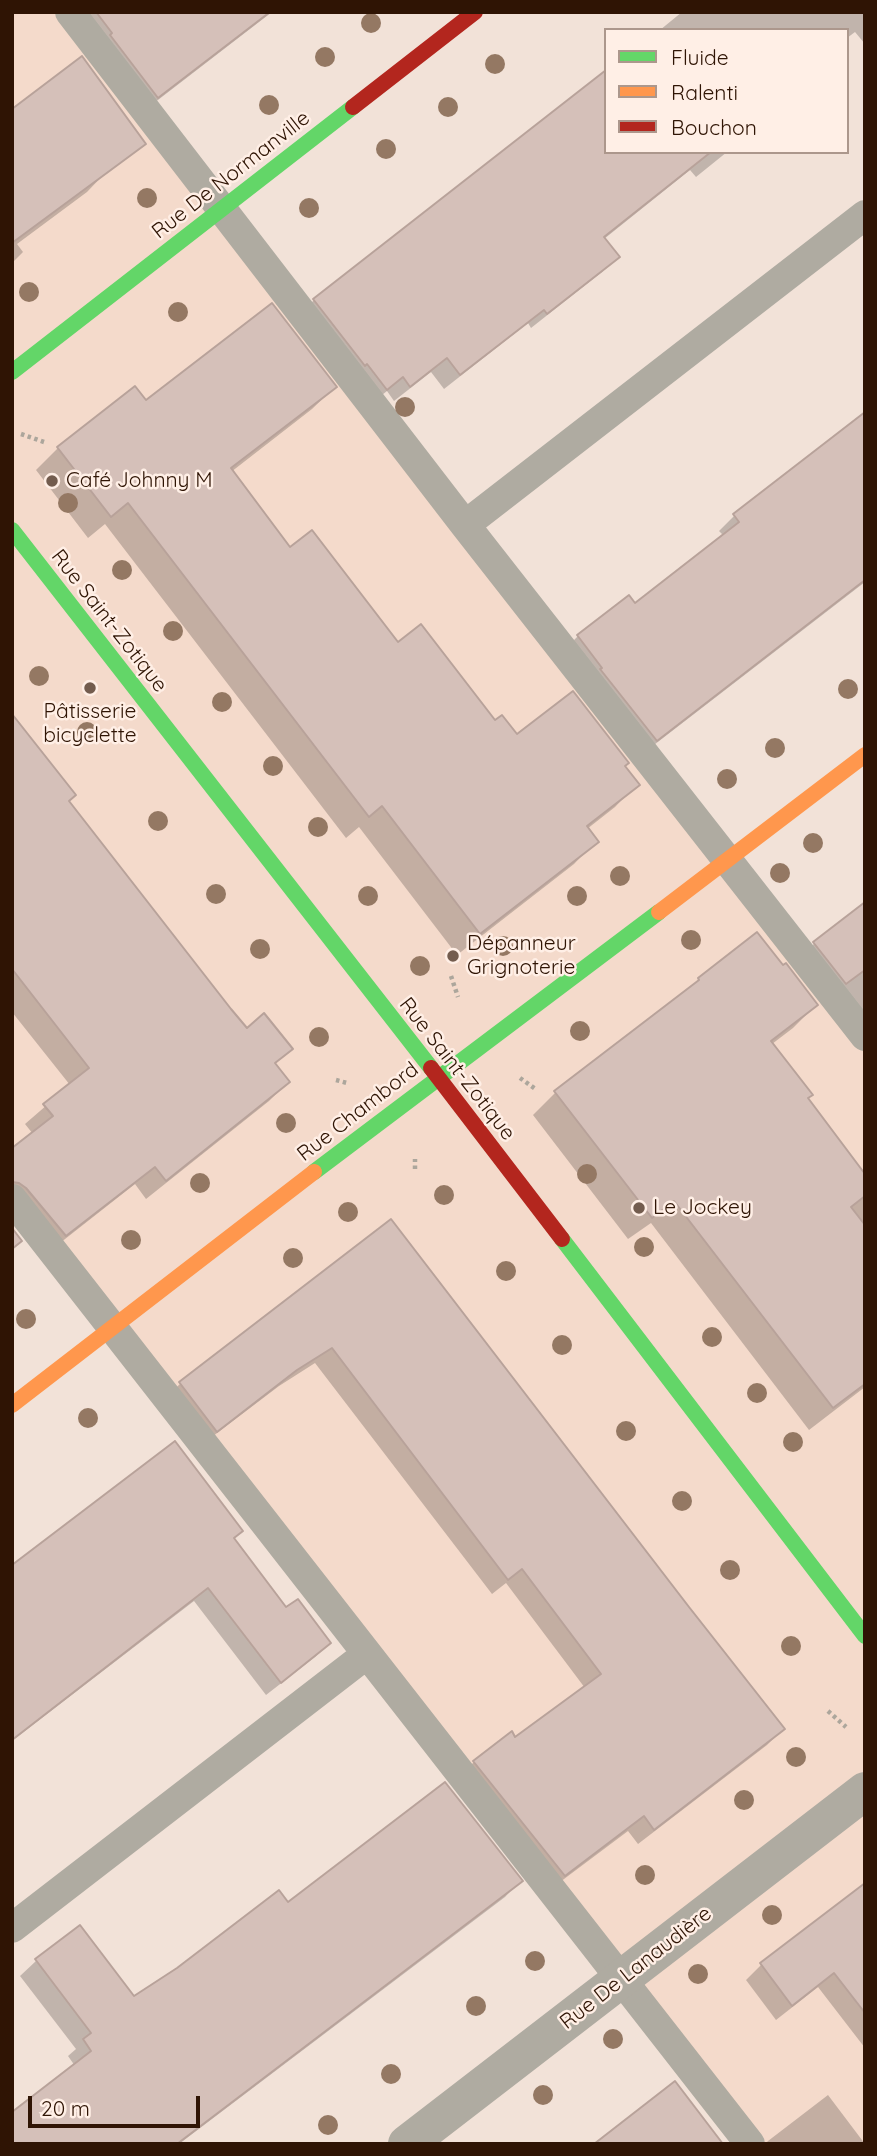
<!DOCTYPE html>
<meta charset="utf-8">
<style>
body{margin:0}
#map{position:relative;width:877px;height:2156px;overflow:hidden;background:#f2e2d8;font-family:Quicksand,sans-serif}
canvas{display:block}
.frame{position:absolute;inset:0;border:14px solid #2f1404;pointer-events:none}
.legend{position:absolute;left:604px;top:28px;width:245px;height:126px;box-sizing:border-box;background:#ffefe6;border:2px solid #ac978c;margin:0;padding:9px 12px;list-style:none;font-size:21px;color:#2f1404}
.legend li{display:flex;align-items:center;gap:14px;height:35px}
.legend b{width:35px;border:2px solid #ac978c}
.scale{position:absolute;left:28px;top:2096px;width:172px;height:32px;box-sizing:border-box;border:4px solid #2f1404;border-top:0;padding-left:9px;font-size:21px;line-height:24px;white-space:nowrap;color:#2f1404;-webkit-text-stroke:5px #ffefe6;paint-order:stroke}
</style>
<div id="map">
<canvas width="877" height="2156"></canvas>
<div class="frame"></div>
<ul class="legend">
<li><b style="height:9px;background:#63d668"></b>Fluide</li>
<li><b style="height:9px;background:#ff974d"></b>Ralenti</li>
<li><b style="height:9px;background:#b3261e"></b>Bouchon</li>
</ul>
<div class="scale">20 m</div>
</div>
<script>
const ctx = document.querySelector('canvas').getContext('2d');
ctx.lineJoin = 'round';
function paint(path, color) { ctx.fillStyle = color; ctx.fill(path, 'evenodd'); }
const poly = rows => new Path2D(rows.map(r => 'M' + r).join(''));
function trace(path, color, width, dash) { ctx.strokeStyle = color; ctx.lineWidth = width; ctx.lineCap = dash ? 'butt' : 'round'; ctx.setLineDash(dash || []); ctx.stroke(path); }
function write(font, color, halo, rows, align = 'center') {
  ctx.font = font + ' Quicksand,sans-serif'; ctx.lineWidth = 5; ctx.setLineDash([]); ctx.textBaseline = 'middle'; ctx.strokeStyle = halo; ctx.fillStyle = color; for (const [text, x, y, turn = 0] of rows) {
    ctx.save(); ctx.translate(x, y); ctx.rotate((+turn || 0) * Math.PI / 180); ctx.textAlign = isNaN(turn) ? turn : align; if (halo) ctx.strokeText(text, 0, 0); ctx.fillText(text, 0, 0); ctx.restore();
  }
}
const built = poly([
 [12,12,79,12,865,1035,865,2144,749,2144,12,1198]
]);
const shadow = poly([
 [70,12,272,12,145,110],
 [682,12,865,12,865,44,855,32,847,38,847,30,660,30],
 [12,111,109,169,87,192,17,244,23,252,12,263],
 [606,152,727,152,696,177,690,170,604,239,618,257,602,272,531,328,528,323,444,389,431,372,394,401,387,391,371,404,299,316,314,300],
 [335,387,312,409,231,472,290,549,398,644,495,722,516,737,623,766,637,784,615,807,587,829,596,841,574,864,457,955,359,827,346,838,105,524,88,538,36,470,58,448,145,403],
 [865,415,865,582,641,755,563,651,578,636,628,597,635,605,724,536,719,531,734,516],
 [12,716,67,802,247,1030,291,1049,274,1065,288,1082,269,1101,146,1199,135,1184,46,1254,12,1213,12,1150,33,1134,25,1124,70,1085,12,1012],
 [865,904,865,1029,801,956,815,943],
 [699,979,816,1005,793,1028,772,1044,806,1099,865,1177,865,1387,809,1430,651,1223,628,1239,533,1115,556,1092,686,993],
 [391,1221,783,1729,767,1745,638,1844,628,1831,548,1891,458,1778,474,1762,514,1740,585,1688,506,1583,492,1594,315,1363,279,1386,200,1446,164,1399,180,1384],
 [232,1540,286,1610,329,1643,315,1657,266,1695,194,1601,12,1741,12,1568],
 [520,1881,505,1897,179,2144,12,2144,75,2066,68,2056,76,2049,20,1976,36,1961,79,1927,133,1999,178,1969,287,1904],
 [865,1885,865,2048,818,1987,776,2020,746,1980,761,1965],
 [828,2095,865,2144,765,2144,768,2141]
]);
const building = poly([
 [96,12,270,12,158,98,110,35,112,33,96,12],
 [82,56,146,144,12,243,12,109,82,56],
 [606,70,606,152,711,152,604,237,620,257,547,314,544,310,460,375,447,358,410,387,403,377,387,390,367,364,365,366,313,299,606,70],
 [272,303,337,387,231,468,290,547,312,530,398,642,421,624,495,720,502,715,517,734,573,691,629,763,625,766,640,785,587,826,599,842,480,934,382,806,369,817,128,503,111,517,57,447,135,386,146,400,272,303],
 [865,412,865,580,657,741,600,669,602,668,577,635,629,595,635,603,739,522,733,514,865,412],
 [12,714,76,795,69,801,231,1009,247,1028,264,1013,293,1049,275,1063,290,1082,166,1181,155,1167,66,1236,26,1188,19,1183,12,1182,12,1148,53,1116,43,1104,89,1068,12,969,12,714],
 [865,902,865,970,846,984,813,942,865,902],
 [757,932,783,965,786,963,818,1005,771,1041,813,1095,808,1098,865,1174,865,1196,851,1207,865,1225,865,1384,833,1408,674,1201,652,1218,554,1091,699,980,698,978,757,932],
 [391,1219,689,1607,785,1729,654,1830,644,1816,565,1876,473,1761,512,1731,515,1737,601,1674,522,1569,508,1580,332,1348,297,1370,217,1432,179,1382,391,1219],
 [12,1228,22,1241,12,1249,12,1228],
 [175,1441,243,1531,234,1538,286,1607,298,1599,331,1643,281,1683,208,1588,12,1740,12,1565,175,1441],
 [445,1782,523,1881,177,2144,12,2144,12,2112,91,2051,83,2039,91,2033,35,1959,80,1925,134,1996,177,1968,279,1890,288,1902,445,1782],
 [865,1883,865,2013,834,1973,792,2006,760,1963,865,1883],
 [675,2081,723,2144,594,2144,675,2081]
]);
const path = poly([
 [21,434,44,442],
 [451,976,458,997],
 [520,1078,537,1090],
 [336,1080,347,1083],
 [415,1169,415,1159],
 [828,1711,846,1727]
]);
const lane = poly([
 [70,12,465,525,865,1036],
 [465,525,865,215],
 [12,1199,750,2144],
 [12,1928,367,1654]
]);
const street = poly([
 [407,2144,865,1791]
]);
const fast = poly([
 [12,372,353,107],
 [12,530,431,1068],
 [314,1172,659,912],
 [562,1239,865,1636]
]);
const slow = poly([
 [659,912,865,755],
 [12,1405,314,1172]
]);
const jam = poly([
 [353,107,475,12],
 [431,1068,562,1239]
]);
const trees = [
 [371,23],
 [325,57],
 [495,64],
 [269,105],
 [448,107],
 [386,149],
 [147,198],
 [309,208],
 [29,292],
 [178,312],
 [405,407],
 [68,503],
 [122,570],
 [173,631],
 [39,676],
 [848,689],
 [222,702],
 [87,732],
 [775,748],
 [273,766],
 [727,779],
 [158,821],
 [318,827],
 [813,843],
 [780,873],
 [620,876],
 [216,894],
 [368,896],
 [577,896],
 [691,940],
 [503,946],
 [260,949],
 [420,966],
 [580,1031],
 [319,1037],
 [286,1123],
 [587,1174],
 [200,1183],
 [444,1195],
 [348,1212],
 [131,1240],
 [644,1247],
 [293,1258],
 [506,1271],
 [26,1319],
 [712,1337],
 [562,1345],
 [757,1393],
 [88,1418],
 [626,1431],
 [793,1442],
 [682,1501],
 [730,1570],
 [791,1646],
 [796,1757],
 [744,1800],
 [645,1875],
 [772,1915],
 [535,1961],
 [698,1974],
 [476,2006],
 [613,2039],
 [391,2074],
 [543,2095],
 [328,2125]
];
const markers = [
 [52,481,7,"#735c4e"],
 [90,688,7,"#735c4e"],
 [453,956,7,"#735c4e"],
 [639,1208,7,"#735c4e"]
];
const streetNames = [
 ["Rue De Normanville",231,175,-38],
 ["Rue Saint-Zotique",109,621,52],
 ["Rue Saint-Zotique",457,1069,52],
 ["Rue Chambord",358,1112,-38],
 ["Rue De Lanaudière",636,1968,-38]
];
const poiNames = [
 ["Café Johnny M",66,481],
 ["Pâtisserie",90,712,"center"],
 ["bicyclette",90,736,"center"],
 ["Dépanneur",467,944],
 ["Grignoterie",467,968],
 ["Le Jockey",653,1208]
];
paint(built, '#f4dacb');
paint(shadow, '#0003');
paint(building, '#d5c0b9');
trace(building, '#b8a29a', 2);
trace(path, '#aca69c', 4.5, [3.5, 3.5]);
trace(lane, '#afaba1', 30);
trace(street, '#afaba1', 38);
trace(fast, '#63d668', 16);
trace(slow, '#ff974d', 16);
trace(jam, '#b3261e', 16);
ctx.fillStyle = '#947863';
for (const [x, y] of trees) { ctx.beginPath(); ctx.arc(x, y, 10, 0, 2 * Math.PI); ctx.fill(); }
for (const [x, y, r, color] of markers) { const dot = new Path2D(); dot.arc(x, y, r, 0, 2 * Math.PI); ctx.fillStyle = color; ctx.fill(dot); trace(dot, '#ffefe6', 2.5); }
write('21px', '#2f1404', '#ffefe6', streetNames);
write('21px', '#2f1404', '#ffefe6', poiNames, 'left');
</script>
